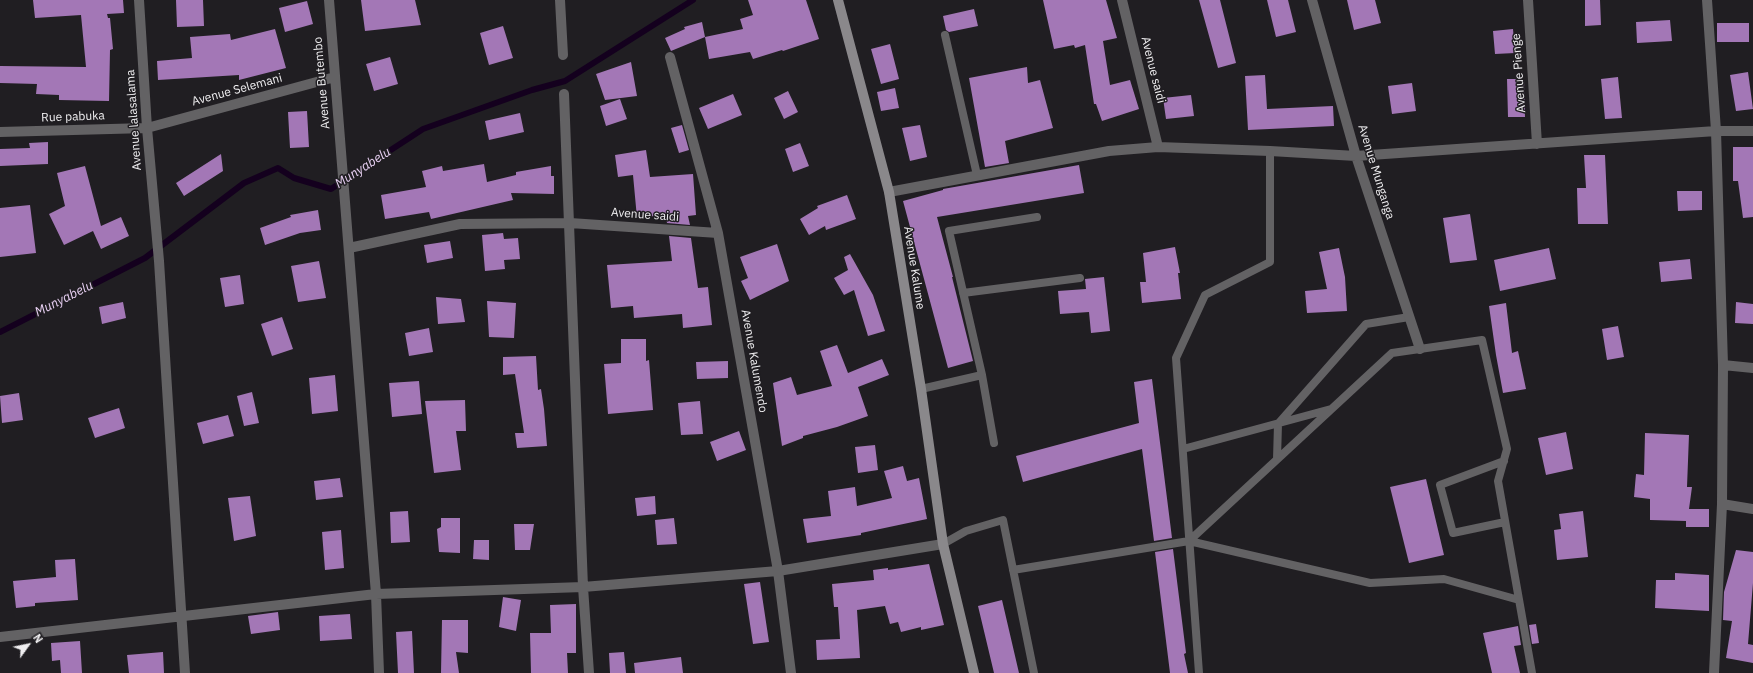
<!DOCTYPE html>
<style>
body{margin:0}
#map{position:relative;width:1753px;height:673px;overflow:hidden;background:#201e22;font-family:"IBM Plex Sans",sans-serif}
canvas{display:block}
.north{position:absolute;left:8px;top:625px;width:40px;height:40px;-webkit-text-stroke:3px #201e22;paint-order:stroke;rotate:57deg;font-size:11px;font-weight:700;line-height:16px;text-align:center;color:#efeef0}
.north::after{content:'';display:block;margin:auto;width:14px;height:18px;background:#efeef0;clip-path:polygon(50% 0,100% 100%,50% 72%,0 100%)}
</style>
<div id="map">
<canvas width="1753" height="673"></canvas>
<div class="north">N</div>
</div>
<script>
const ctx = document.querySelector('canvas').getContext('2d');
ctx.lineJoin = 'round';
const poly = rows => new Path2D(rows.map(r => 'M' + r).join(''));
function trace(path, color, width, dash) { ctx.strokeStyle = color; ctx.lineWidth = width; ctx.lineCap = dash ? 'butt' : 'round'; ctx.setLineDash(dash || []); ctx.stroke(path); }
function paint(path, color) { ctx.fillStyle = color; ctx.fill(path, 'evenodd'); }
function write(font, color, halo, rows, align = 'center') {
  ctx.font = font + ' "IBM Plex Sans",sans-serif'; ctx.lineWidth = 3; ctx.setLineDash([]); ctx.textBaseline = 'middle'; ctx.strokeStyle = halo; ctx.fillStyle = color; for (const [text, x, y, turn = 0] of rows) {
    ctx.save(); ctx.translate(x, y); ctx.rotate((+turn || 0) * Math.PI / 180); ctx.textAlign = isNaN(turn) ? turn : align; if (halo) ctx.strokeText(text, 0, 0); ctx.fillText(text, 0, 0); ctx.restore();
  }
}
const stream = poly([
 [0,332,145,258,244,183,278,168,294,178,331,189,423,129,532,90,565,81,693,0]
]);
const building = poly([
 [33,0,123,0,124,13,107,14,108,18,110,18,113,49,110,50,109,101,59,100,59,95,36,94,37,84,0,83,0,66,86,67,81,15,35,18],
 [176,0,203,0,204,26,177,27],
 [361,0,415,0,421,25,365,31],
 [748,0,806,0,819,39,783,51,782,50,753,59,750,52,709,59,705,37,671,51,665,38,685,29,684,27,702,22,705,37,743,29,740,19,753,15],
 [1043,0,1106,0,1117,38,1103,41,1110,85,1130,80,1139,109,1102,121,1096,104,1094,104,1085,45,1075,48,1074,45,1054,49],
 [1199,0,1220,0,1236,63,1218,68],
 [1267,0,1288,0,1296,32,1276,37],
 [1347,0,1375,0,1381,23,1354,30],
 [1585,0,1600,0,1601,25,1585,26],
 [307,1,313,24,285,32,279,8],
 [974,9,978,26,949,32,946,30,943,16],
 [1670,20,1672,41,1637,43,1636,22],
 [1717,23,1749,23,1749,42,1717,42],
 [503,26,513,58,489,65,480,33],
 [275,29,286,68,239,80,239,75,158,80,157,61,192,58,190,37,230,34,231,40],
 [1513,29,1515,53,1495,54,1493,31],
 [890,44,899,79,881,84,871,49],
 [390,57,398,84,374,91,366,64],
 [631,62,637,96,605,100,596,74],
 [1027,67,1028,83,1040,80,1053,128,1005,141,1009,163,985,167,969,78],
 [1748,72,1753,109,1736,111,1730,75],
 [1265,75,1267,109,1333,106,1334,126,1248,130,1245,76],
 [1618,77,1622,118,1605,119,1601,79],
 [1507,79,1524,79,1525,117,1508,117],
 [1412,83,1416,111,1392,114,1388,86],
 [895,88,899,108,881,111,877,92],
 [788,91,798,112,784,119,774,98],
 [733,94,742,115,708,129,699,108],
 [1191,95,1194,116,1166,119,1163,98],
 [620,99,627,119,606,126,600,106],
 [307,111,309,147,290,148,288,112],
 [520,113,524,132,489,140,485,121],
 [682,125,689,150,679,153,671,128],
 [920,125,927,157,910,161,902,128],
 [48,142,48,164,0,166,0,149,30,148,29,143],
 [800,143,809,166,793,172,785,149],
 [1733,147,1753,147,1753,217,1743,218,1738,181,1733,181],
 [646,150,650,177,693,174,696,215,688,216,690,225,667,223,666,218,664,218,663,215,637,218,633,175,618,177,615,155],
 [221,154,223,171,184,196,176,183],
 [1584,155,1605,155,1608,224,1578,224,1577,188,1586,188],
 [484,164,487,182,516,175,516,172,551,166,551,176,554,176,554,194,511,193,513,200,431,219,429,212,385,219,381,195,426,187,422,171,442,166,443,171],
 [1079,165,1084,193,937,217,953,277,952,277,973,361,948,368,903,201,943,190,943,189],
 [85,166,101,226,121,217,129,236,101,249,93,231,64,245,49,214,65,206,57,173],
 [1677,191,1702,191,1702,210,1678,211],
 [847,195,856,219,826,230,825,226,809,235,800,219,818,208,817,206],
 [30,205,36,253,0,257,0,208],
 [318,210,321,230,300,233,265,245,260,228,291,217,290,215],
 [1470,214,1477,260,1450,263,1443,218],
 [503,233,504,239,518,238,520,259,504,260,505,269,485,271,482,235],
 [669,236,691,238,698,288,708,287,712,325,683,328,682,314,634,318,633,306,611,308,607,265,672,261],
 [450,241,453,258,427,263,424,245],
 [777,244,789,281,750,300,741,281,748,278,740,257],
 [1175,247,1180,273,1178,273,1181,299,1142,303,1140,282,1146,282,1143,253],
 [1339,248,1345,277,1347,311,1307,313,1305,291,1327,289,1319,252],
 [1549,248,1556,279,1500,291,1494,260],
 [850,254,873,295,885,331,868,336,854,290,844,295,834,278,848,270,844,257],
 [1690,259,1692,279,1661,282,1659,262],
 [319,261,326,298,298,302,291,266],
 [240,275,244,304,225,307,220,278],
 [1104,277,1110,331,1091,333,1089,312,1060,314,1058,291,1086,289,1085,279],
 [436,297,461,299,465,322,438,324],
 [487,301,516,303,514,338,489,337],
 [123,302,126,318,102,324,99,307],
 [1736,302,1753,304,1753,324,1735,323],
 [1506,303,1512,353,1518,351,1526,389,1503,393,1496,355,1489,306],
 [282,317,293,349,272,356,261,324],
 [1618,326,1624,357,1607,360,1602,329],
 [429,328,433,352,409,356,405,333],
 [621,339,646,339,646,361,649,360,653,410,608,414,604,364,621,363],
 [837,345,848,373,882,359,889,375,858,387,868,416,837,427,803,436,803,438,782,446,773,383,791,377,797,395,832,386,820,351],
 [536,356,538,390,541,389,544,409,547,446,517,448,515,433,524,433,515,374,503,375,503,357],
 [728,361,728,378,697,379,696,362],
 [335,375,338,411,312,414,309,378],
 [1152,379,1172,538,1154,541,1142,449,1023,482,1016,456,1139,423,1134,382],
 [419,381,422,414,392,417,389,383],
 [252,392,259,423,244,426,237,396],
 [19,393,23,420,2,423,0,396],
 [465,400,466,431,456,431,461,470,434,473,425,401],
 [700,401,703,434,681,435,678,403],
 [119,408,125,428,95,438,88,418],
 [228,415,234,436,203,444,197,423],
 [739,431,746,450,717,461,710,442],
 [1566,432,1573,469,1546,475,1538,438],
 [1645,433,1689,435,1687,487,1692,487,1689,509,1709,509,1709,527,1686,527,1686,521,1650,520,1650,499,1634,497,1636,474,1644,475],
 [875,445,878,470,858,473,855,447],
 [903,466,907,481,919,478,927,519,861,533,861,535,807,543,803,519,831,516,828,491,855,487,857,506,892,498,884,471],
 [340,478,343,497,316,500,314,481],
 [1426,479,1444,555,1409,563,1390,487],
 [250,496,256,536,234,541,228,498],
 [655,496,656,514,637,516,635,498],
 [408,511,410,542,391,543,390,512],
 [1583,511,1588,557,1557,560,1554,530,1561,529,1559,514],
 [441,518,460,518,460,553,439,552,437,529,441,527],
 [674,518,677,544,657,545,655,520],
 [514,524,534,524,530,550,515,550],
 [341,530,344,568,325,570,322,532],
 [474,540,489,540,489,560,473,559],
 [1173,549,1186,653,1184,654,1188,673,1170,673,1155,552],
 [1736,550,1753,552,1753,583,1748,644,1753,645,1753,663,1726,658,1732,621,1723,620,1724,592],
 [75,559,78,600,35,603,35,606,16,608,13,581,56,577,55,560],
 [929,564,944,625,921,630,921,627,901,632,898,622,890,624,885,606,857,610,860,658,817,660,816,640,840,639,838,607,834,607,832,584,874,580,873,570,888,568,888,570],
 [1675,573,1709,575,1709,611,1655,608,1656,580,1675,580],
 [760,582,769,642,753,644,744,584],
 [503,597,521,600,516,631,499,627],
 [1002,600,1019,673,994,673,978,606],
 [576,604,576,653,567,653,568,673,531,673,530,633,551,633,550,605],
 [278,612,280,630,251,634,248,616],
 [350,614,352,639,320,641,319,616],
 [442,620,468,620,468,653,456,652,459,673,441,673],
 [1536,624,1539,643,1532,644,1529,625],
 [1518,626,1521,645,1514,646,1520,673,1492,673,1483,633],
 [412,631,414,673,398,673,396,632],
 [80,641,82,673,61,673,60,660,52,661,51,643],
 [163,652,164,673,129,673,127,655],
 [624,652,626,673,610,673,609,653],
 [681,657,683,673,635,673,634,663]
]);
const lane = poly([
 [945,35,977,175],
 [963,293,1080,278],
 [921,389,982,375],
 [994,443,982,375,949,231,1037,217],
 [1183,449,1331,409],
 [1277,459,1278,424,1366,324,1409,317],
 [1504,461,1440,485,1453,533,1505,522],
 [1189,541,1392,353,1482,340,1507,449,1498,481,1532,673],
 [943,544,966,531,1003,520,1034,673],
 [1013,570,1189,541,1370,583,1444,579,1519,600],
 [1199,673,1176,358,1205,295,1270,262,1270,151]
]);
const street = poly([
 [139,0,147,128,159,261,185,673],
 [329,0,376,594,379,673],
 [560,0,563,55],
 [1122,0,1158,147],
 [1312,0,1356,156,1420,349],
 [1528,0,1537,144],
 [1707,0,1716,131,1723,365,1722,504,1714,673],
 [670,57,718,233,778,571,791,673],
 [564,94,583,587,589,673],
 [0,132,147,128,335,77],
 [889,192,1109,151,1158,147,1270,151,1356,156,1716,131,1753,131],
 [349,248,460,224,570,223,718,233],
 [1723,365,1753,368],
 [1722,504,1753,509],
 [0,637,376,594,583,587,778,571,943,544]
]);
const secondary = poly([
 [838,0,889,192,921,389,943,544,974,673]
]);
const streetNames = [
 ["Avenue saidi",1153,70,76],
 ["Avenue Pienge",1519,73,-94],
 ["Avenue Butembo",322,83,-95],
 ["Avenue Selemani",237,90,-15],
 ["Rue pabuka",73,117,-2],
 ["Avenue lalasalama",134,120,-94],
 ["Avenue Munganga",1376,172,73],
 ["Avenue saidi",645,215,4],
 ["Avenue Kalume",914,268,81],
 ["Avenue Kalumendo",754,361,80]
];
const waterNames = [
 ["Munyabelu",363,168,-33],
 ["Munyabelu",64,299,-27]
];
trace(stream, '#14001e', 6);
paint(building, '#a377b6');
trace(lane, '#636264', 8);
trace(street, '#636264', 10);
trace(secondary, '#8a888b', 10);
write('12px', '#efeef0', '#201e22', streetNames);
write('italic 13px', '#e9d1f4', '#201e22', waterNames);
</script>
